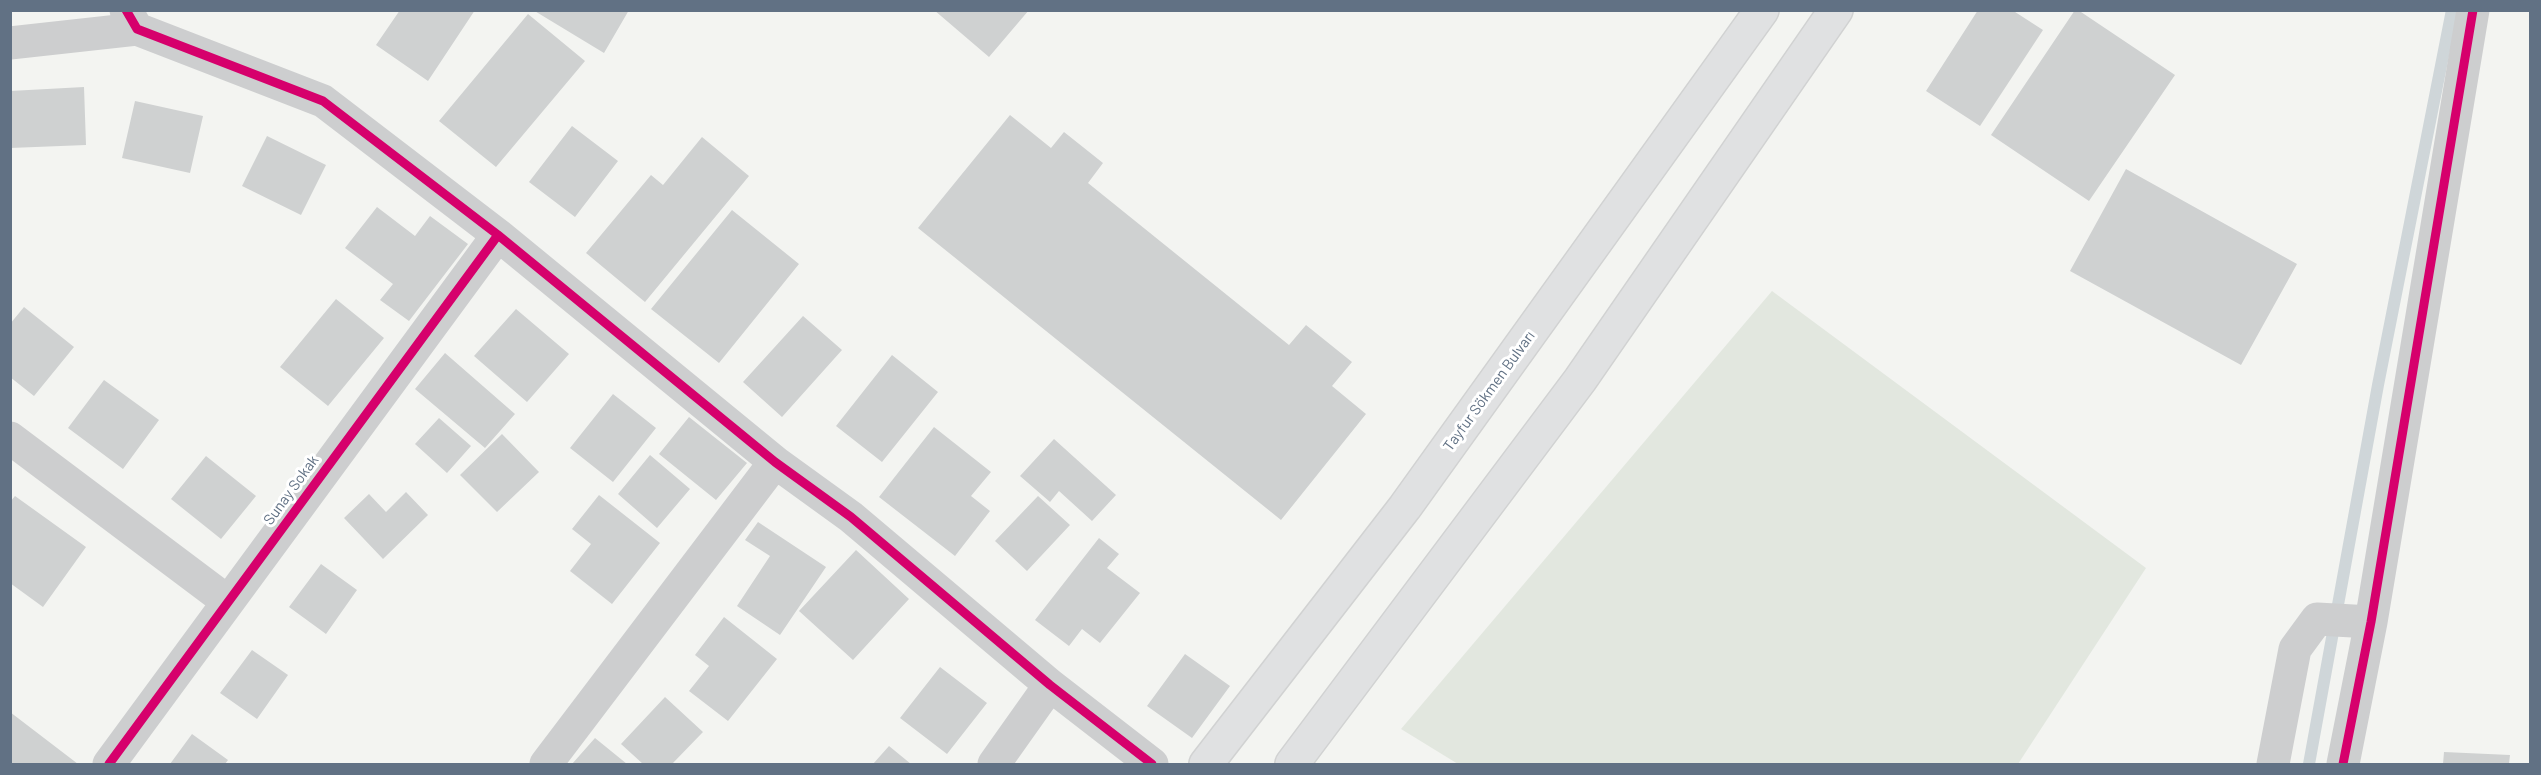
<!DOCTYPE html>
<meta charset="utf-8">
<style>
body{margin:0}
#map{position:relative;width:2541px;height:775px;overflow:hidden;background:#f3f4f1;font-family:Barlow,sans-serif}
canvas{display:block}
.frame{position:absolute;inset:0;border:12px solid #617184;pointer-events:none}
</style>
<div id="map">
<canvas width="2541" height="775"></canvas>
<div class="frame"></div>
</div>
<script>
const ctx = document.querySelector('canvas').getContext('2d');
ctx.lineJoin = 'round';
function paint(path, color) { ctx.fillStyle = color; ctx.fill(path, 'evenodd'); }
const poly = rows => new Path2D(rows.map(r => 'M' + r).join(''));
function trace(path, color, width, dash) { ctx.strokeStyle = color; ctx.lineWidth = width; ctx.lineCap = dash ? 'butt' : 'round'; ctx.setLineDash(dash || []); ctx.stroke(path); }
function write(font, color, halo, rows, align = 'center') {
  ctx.font = font + ' Barlow,sans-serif'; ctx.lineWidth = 6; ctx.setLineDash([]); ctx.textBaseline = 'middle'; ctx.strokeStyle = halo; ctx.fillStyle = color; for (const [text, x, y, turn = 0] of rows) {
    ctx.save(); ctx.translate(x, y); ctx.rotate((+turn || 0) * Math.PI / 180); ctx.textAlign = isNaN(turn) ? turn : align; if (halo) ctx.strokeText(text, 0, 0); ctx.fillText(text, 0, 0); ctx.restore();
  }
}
const green = poly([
 [1772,291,2146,568,2018,764,1458,764,1401,729]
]);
const stream = poly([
 [2309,764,2378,385,2452,10]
]);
const building = poly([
 [400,10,475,10,428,81,376,45],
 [533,10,629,10,604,53],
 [934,10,1029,10,989,57],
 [1978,10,2012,10,2043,30,1980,126,1926,91],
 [2075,10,2078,10,2175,75,2089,201,1991,135],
 [528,14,585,61,496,167,439,121],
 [84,87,86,145,10,148,10,91],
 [135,101,203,116,190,173,122,158],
 [1010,115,1051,148,1064,132,1103,163,1088,183,1289,345,1306,325,1352,362,1332,386,1366,414,1281,520,918,228],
 [572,126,618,161,575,217,529,182],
 [267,136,326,165,301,215,242,186],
 [702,137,749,176,645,302,586,253,651,175,663,185],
 [2126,169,2297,264,2241,365,2070,271],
 [377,207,415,236,430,216,468,244,409,321,380,300,393,284,345,248],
 [732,210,799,264,719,363,651,309],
 [336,299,384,338,328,406,280,367],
 [24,307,74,347,34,396,10,377,10,324],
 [516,309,569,354,527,402,474,356],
 [803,316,842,350,782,417,743,382],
 [445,353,515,414,485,448,415,389],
 [892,355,938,392,882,462,836,426],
 [104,380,159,420,123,469,68,428],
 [613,394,656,428,613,482,570,448],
 [689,417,747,463,716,500,659,454],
 [439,418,471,446,447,473,415,444],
 [934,427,991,472,971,496,990,511,955,556,879,497],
 [502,434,539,472,497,512,460,475],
 [1054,439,1116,495,1092,521,1059,491,1050,502,1020,476],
 [650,455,690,489,657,528,618,494],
 [206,456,256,496,221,539,171,499],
 [406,492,428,515,383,559,344,518,369,494,386,512],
 [599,495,660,543,612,604,570,571,591,544,572,529],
 [15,496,86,547,43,607,10,583,10,502],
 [1038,496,1070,525,1027,571,995,541],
 [758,522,826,567,780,635,737,606,770,556,745,540],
 [1099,538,1119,554,1107,568,1140,593,1100,643,1082,629,1069,646,1035,620],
 [856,550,909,599,853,660,799,611],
 [321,564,357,590,326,634,289,607],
 [724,617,777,659,728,721,689,691,709,666,695,655],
 [252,650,288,675,257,719,220,693],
 [1185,654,1230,686,1192,738,1147,706],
 [940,667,987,703,947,754,900,718],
 [665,697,703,732,672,764,643,764,621,744],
 [10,712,78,764,10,764],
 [192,734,228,760,225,764,170,764],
 [595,738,627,764,572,764],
 [889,746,911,764,873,764],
 [2444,752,2510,755,2509,764,2443,764]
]);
const minor = poly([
 [126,10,137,29,323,101,498,235,775,462,851,517,1050,685,1152,764],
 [10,43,137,29],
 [10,438,227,601],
 [109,764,498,235],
 [546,764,775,462],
 [994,764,1050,685],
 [2273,764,2295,649,2317,619,2371,622],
 [2343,764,2371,622,2473,10]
]);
const major = poly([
 [1206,764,1405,507,1762,10],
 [1292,764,1580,380,1836,10]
]);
const cycleway = poly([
 [126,10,137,29,323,101,498,235,775,462,851,517,1050,685,1152,764],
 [109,764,498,235],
 [2343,764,2371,622,2473,10]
]);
const streetNames = [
 ["Tayfur Sökmen Bulvarı",1489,391,-54],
 ["Sunay Sokak",291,490,-54]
];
paint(green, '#e2e7df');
trace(stream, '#cfd6d9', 12);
paint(building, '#cfd1d1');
trace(major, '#d1d2d2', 36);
trace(minor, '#cdcecf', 33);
trace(major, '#e0e1e2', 33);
trace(cycleway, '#d6006c', 9);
write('15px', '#617184', '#fff', streetNames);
</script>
